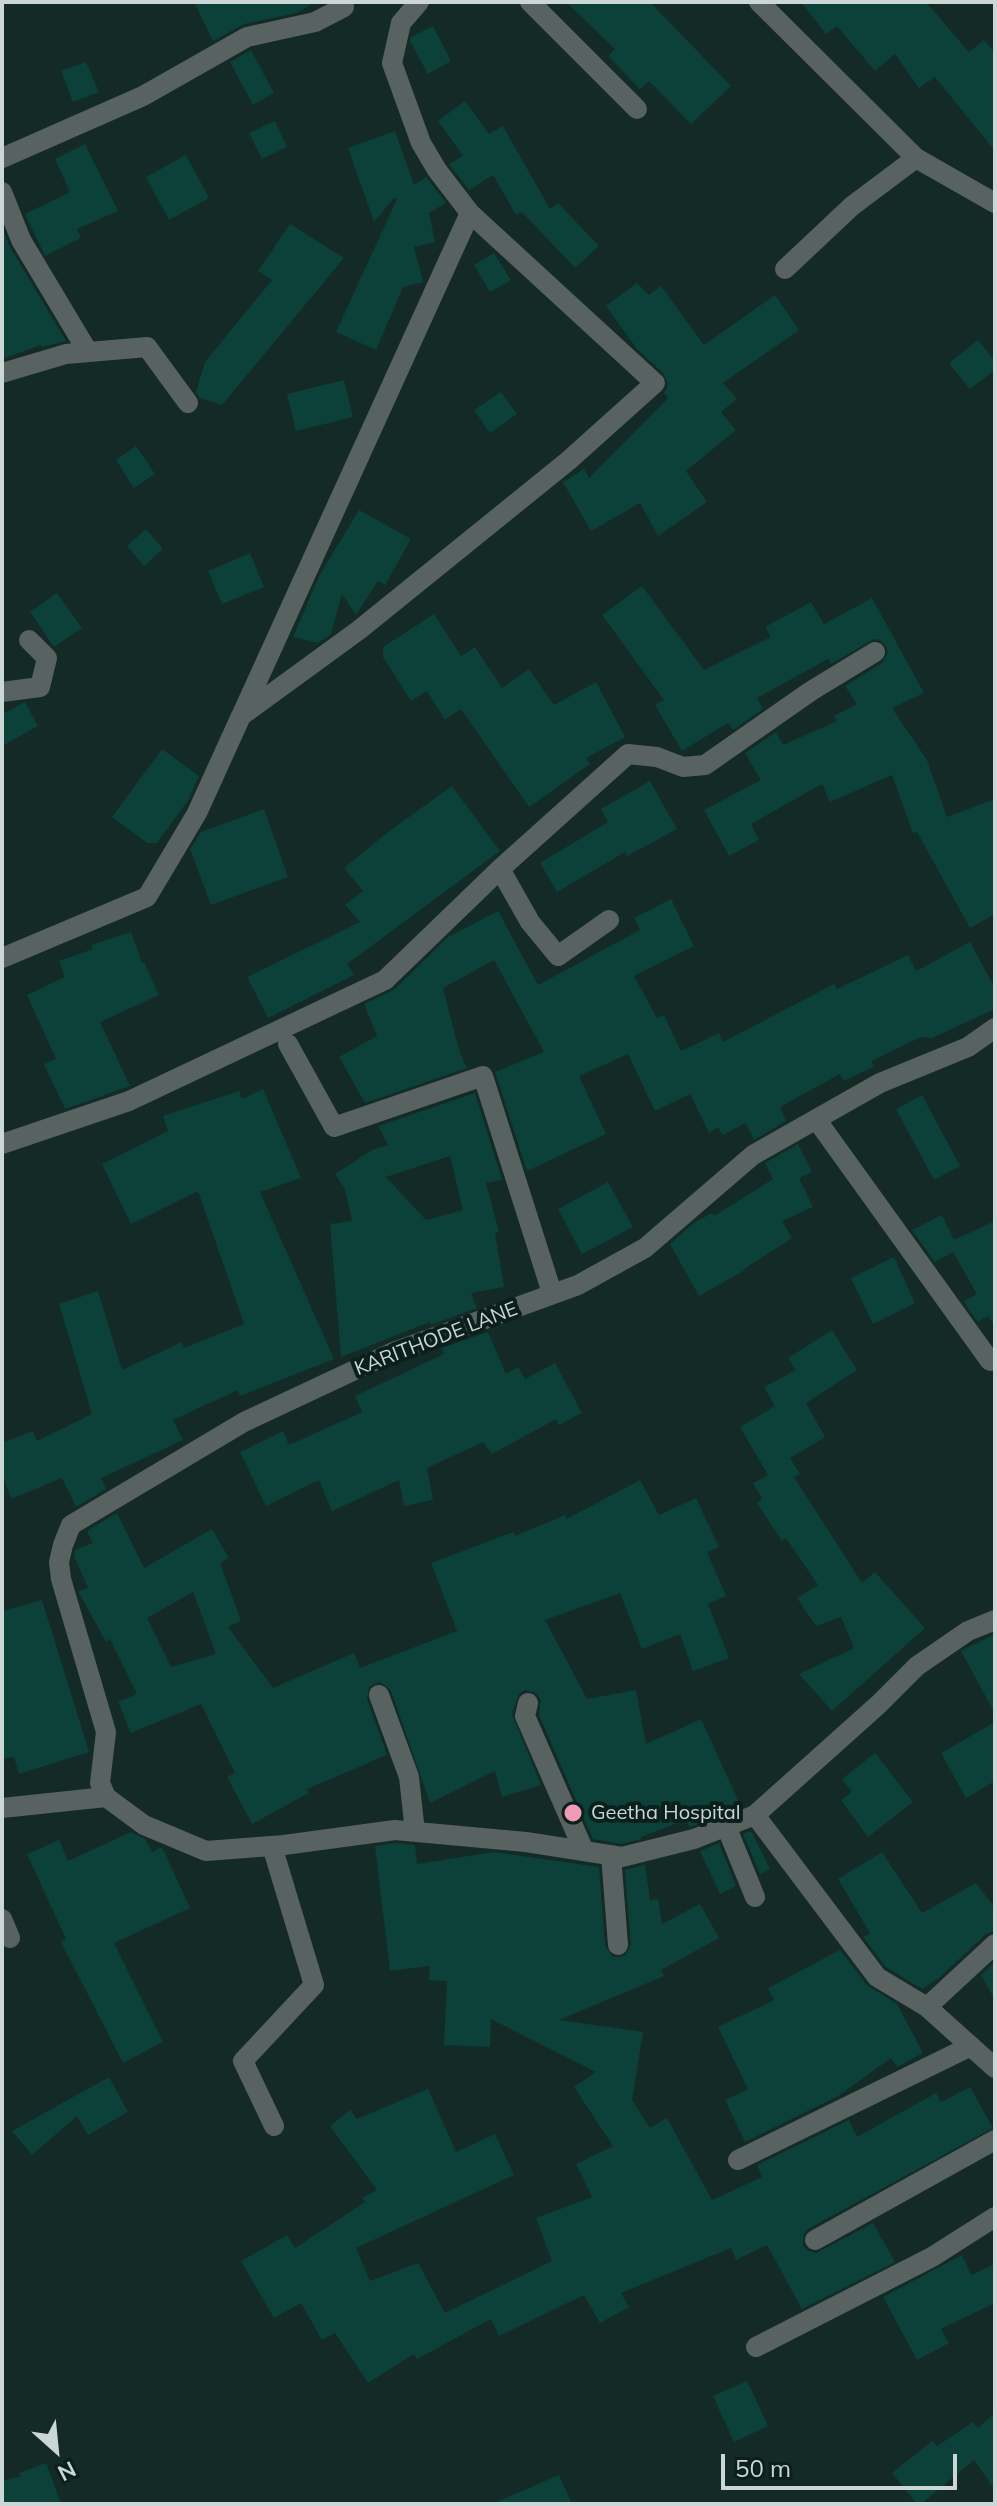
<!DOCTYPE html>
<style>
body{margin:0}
#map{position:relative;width:997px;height:2506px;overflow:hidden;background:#142a26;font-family:Mulish,sans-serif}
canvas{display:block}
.frame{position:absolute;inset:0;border:4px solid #cad7d4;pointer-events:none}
.north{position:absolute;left:16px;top:2410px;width:80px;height:80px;-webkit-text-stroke:6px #0b201c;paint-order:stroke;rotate:153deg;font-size:22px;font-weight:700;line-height:32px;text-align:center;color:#cad7d4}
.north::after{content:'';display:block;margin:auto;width:28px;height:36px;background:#cad7d4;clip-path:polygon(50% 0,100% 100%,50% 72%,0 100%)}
.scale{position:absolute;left:721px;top:2454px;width:236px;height:36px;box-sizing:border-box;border:4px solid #cad7d4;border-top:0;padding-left:10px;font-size:24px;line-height:28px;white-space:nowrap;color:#cad7d4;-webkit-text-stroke:6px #0b201c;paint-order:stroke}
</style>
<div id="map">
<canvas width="997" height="2506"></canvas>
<div class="frame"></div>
<div class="north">N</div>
<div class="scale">50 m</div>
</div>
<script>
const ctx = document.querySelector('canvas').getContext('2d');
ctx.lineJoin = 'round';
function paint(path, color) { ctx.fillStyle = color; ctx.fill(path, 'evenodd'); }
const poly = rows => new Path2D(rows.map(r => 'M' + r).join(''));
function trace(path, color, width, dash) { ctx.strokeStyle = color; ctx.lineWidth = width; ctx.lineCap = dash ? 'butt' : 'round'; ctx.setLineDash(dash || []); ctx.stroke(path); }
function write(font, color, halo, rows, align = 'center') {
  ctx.font = font + ' Mulish,sans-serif'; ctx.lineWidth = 8; ctx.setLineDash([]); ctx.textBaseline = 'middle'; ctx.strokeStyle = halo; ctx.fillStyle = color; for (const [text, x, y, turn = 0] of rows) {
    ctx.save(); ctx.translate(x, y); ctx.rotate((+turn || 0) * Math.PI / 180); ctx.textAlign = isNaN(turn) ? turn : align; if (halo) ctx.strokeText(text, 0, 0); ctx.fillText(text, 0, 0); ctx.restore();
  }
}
const building = poly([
 [194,2,316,2,296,13,244,24,213,41],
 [566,2,650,2,731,86,691,124,649,81,640,89,608,56,615,49],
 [801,2,926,2,969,52,984,40,995,53,995,151,935,77,919,88,895,54,875,71,837,26,826,34],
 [433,26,451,61,428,74,410,41,411,37],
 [251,50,274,93,253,105,230,62],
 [86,62,99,92,73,102,61,71],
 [465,101,489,134,503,126,550,209,558,203,599,246,575,268,522,212,516,215,493,175,469,190,449,164,463,156,438,121],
 [275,121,287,147,262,159,249,133],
 [395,131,414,185,426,177,446,203,429,213,435,242,414,247,423,282,403,287,376,350,336,332,397,199,394,198,374,222,348,148],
 [85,144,118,211,77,229,81,238,45,256,25,214,70,192,55,159],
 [186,155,209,198,169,220,146,177],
 [290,224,344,258,222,405,200,398,196,392,205,362,272,280,258,271],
 [2,227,10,247,66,341,42,347,41,345,2,359],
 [494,253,511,280,490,292,474,265],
 [637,283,649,295,661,286,704,345,775,295,799,330,723,383,737,399,721,412,736,430,686,471,707,502,658,536,640,503,591,531,563,482,584,469,589,478,668,398,664,393,668,386,664,374,637,349,606,306],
 [978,340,995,361,995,370,970,389,949,363],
 [344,380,353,417,296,431,287,394],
 [501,392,517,414,490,433,474,410],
 [136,446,155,474,134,488,116,460],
 [359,510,411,539,385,585,378,581,356,615,342,594,331,634,318,643,293,637,319,576],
 [146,529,163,549,144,566,127,546],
 [250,553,264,587,222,604,208,571],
 [642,586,704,670,771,637,765,627,811,602,824,624,872,598,924,693,892,708,927,760,947,817,995,799,995,914,970,928,917,832,913,833,892,775,830,802,822,784,751,824,759,840,729,856,704,810,761,780,745,753,776,732,783,745,837,721,834,716,857,704,845,686,882,663,888,652,886,646,880,640,874,639,831,664,828,659,757,698,763,709,733,730,728,723,682,751,655,705,664,700,602,615],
 [57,593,82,628,54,647,30,612],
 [434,614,461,656,475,647,502,688,529,669,554,705,596,682,625,737,586,758,590,764,529,807,461,709,445,720,427,691,411,701,383,657,383,647],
 [25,702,38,726,2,746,2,714],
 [162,749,199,776,189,799,157,843,147,843,112,817],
 [650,781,677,829,627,856,625,852,557,892,540,863,608,822,601,809],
 [452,786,500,851,347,964,354,975,268,1018,247,977,360,922,345,905,363,891,344,868,388,832],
 [264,809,288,877,211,905,190,849,201,832],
 [671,899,694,946,634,976,657,1018,664,1015,681,1051,719,1033,723,1042,834,984,837,989,908,955,916,971,970,942,995,988,995,1009,932,1038,921,1037,871,1061,874,1067,843,1081,840,1074,780,1107,786,1121,754,1140,746,1123,722,1135,718,1127,709,1133,690,1094,655,1111,628,1054,579,1076,606,1134,527,1171,495,1072,544,1052,494,960,443,988,459,1050,467,1068,365,1103,339,1057,377,1036,364,1004,394,990,448,937,498,911,538,985,640,930,634,918],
 [131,932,142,963,144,962,159,995,100,1022,130,1086,65,1109,44,1064,56,1059,27,995,65,977,59,961,93,949,91,945],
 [263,1089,301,1178,260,1192,334,1359,240,1396,238,1390,173,1420,183,1440,101,1478,106,1489,76,1507,62,1478,11,1499,2,1474,2,1443,33,1431,37,1441,92,1414,59,1304,98,1291,122,1370,182,1342,184,1348,244,1324,198,1191,131,1224,102,1164,168,1131,163,1116,239,1091,242,1099],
 [475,1093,502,1180,486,1183,499,1232,495,1233,504,1287,471,1293,477,1308,431,1325,430,1322,341,1357,330,1224,352,1221,345,1189,335,1174,372,1150,388,1145,378,1126],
 [450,1156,463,1210,426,1220,386,1177],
 [922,1095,960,1166,934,1180,896,1109],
 [798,1144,812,1172,799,1178,813,1207,782,1221,792,1238,744,1269,745,1270,699,1296,670,1244,695,1222,712,1213,714,1216,773,1179,765,1163],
 [608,1182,633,1227,582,1254,558,1209],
 [942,1215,954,1240,995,1221,995,1327,988,1316,978,1322,969,1310,964,1301,977,1294,953,1252,935,1262,912,1230],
 [894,1257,915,1303,873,1324,851,1278],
 [832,1330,857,1370,806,1403,825,1437,790,1458,800,1474,794,1477,862,1583,875,1572,925,1628,832,1711,799,1674,854,1648,841,1617,816,1626,797,1598,818,1585,786,1538,782,1541,757,1503,762,1499,753,1483,768,1475,740,1427,775,1406,764,1387,796,1370,788,1358],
 [488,1332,506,1374,518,1367,525,1379,555,1363,582,1413,559,1425,556,1419,492,1454,483,1442,427,1468,433,1500,404,1506,399,1480,332,1511,319,1480,266,1506,240,1452,283,1431,289,1445,362,1412,355,1396,444,1354,442,1348],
 [640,1480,659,1515,696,1498,719,1547,707,1552,726,1596,708,1604,729,1658,693,1671,680,1634,642,1649,620,1593,545,1620,587,1699,636,1690,646,1744,701,1719,741,1807,690,1827,685,1820,641,1837,641,1839,621,1844,593,1839,539,1715,541,1700,536,1693,525,1690,519,1694,512,1714,541,1785,502,1797,495,1771,430,1803,391,1691,380,1682,369,1687,367,1699,387,1755,307,1789,309,1793,252,1824,227,1777,235,1773,201,1704,131,1733,118,1702,137,1694,110,1639,106,1642,78,1591,88,1588,74,1556,75,1550,93,1543,87,1531,117,1513,144,1568,212,1529,229,1558,220,1563,241,1621,228,1627,273,1688,354,1653,360,1668,457,1631,431,1563,513,1532,515,1536,565,1515,567,1519],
 [193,1592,216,1654,171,1667,147,1618],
 [42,1600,89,1752,19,1774,14,1757,2,1759,2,1611],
 [995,1634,995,1714,961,1651],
 [995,1722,995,1781,966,1798,941,1753],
 [875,1753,913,1802,868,1837,841,1800,852,1792,842,1779],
 [751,1831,770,1869,760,1874,743,1834],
 [131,1832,145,1839,152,1852,162,1847,190,1908,114,1943,163,2042,123,2063,61,1942,66,1939,27,1854,59,1840,68,1861],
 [395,1843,415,1845,417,1864,494,1852,599,1867,605,1946,613,1957,625,1956,631,1945,625,1870,645,1865,650,1900,658,1899,662,1924,700,1904,719,1938,661,1970,664,1976,559,2020,643,2032,632,2100,650,2128,667,2118,712,2200,762,2177,757,2165,849,2120,857,2137,936,2093,941,2102,970,2087,993,2128,808,2229,804,2234,803,2246,808,2251,816,2253,873,2223,895,2262,802,2309,767,2245,736,2260,731,2248,621,2293,629,2307,600,2323,584,2295,499,2336,491,2319,417,2359,414,2354,368,2383,335,2333,322,2340,301,2303,274,2318,241,2261,287,2235,295,2248,365,2202,362,2198,377,2190,330,2126,350,2110,357,2119,428,2089,456,2152,495,2134,514,2175,356,2248,370,2281,418,2263,445,2313,552,2261,536,2218,592,2197,576,2164,613,2146,574,2087,596,2072,491,2019,490,2047,444,2045,447,1981,429,1980,430,1966,390,1971,375,1846],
 [719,1843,736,1886,720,1894,700,1851],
 [882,1852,922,1913,976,1883,995,1908,995,1931,986,1934,939,1978,922,1989,886,1967,863,1937,870,1933,838,1879],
 [840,1950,867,1985,897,2004,923,2053,897,2067,891,2058,838,2096,745,2142,725,2100,748,2089,718,2027,774,2000,768,1988],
 [995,1962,995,2000,981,1975],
 [109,2077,128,2112,88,2135,77,2116,32,2155,12,2131],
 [962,2255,971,2275,995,2264,995,2303,941,2329,949,2343,917,2360,883,2297],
 [747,2381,768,2426,734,2442,713,2396],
 [995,2413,995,2490,974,2460,921,2504,917,2504,892,2473,932,2441,937,2446,973,2422,978,2428],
 [46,2463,61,2504,2,2504,2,2481,21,2476,19,2473],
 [559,2475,572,2504,492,2504]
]);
const minor = poly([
 [530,2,637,109],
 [759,2,916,158,995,203],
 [2,158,143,96,247,37,315,22,344,7,341,2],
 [2,192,21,240,88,352],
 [785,269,852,206,916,158],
 [2,373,66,354,147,347,188,403],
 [2,692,40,687,47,658,29,640],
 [243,712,470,213],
 [500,869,530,922,558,956,609,920],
 [2,958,147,897,197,813,241,716,359,630,568,461,655,383,470,213,437,170,421,143,392,63,401,23,419,2],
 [288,1044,334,1127,483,1076,552,1293],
 [816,1119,990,1361],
 [2,1144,129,1101,385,980,500,869,628,754,657,757,683,767,705,765,811,691,875,652],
 [379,1695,409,1777,415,1832],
 [528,1703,525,1716,584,1851],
 [106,1797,100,1783,106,1732,61,1579,59,1562,63,1545,71,1525,244,1422,391,1353,578,1285,645,1248,753,1155,880,1083,968,1047,995,1028],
 [2,1808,106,1797,144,1825,206,1851,284,1845,395,1830,526,1842,622,1857,694,1839,755,1815,879,1704,917,1666,968,1631,995,1620],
 [755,1815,877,1977,927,2007,995,2068],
 [726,1826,755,1897],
 [272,1846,314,1985,243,2061,274,2126],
 [611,1855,618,1945],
 [2,1919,10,1938],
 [927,2007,995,1944],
 [738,2160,971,2046],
 [815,2240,995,2140],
 [756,2347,932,2257,995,2217]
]);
const markers = [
 [573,1813,10,"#f09ab6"]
];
const streetNames = [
 ["KARITHODE LANE",436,1339,-21]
];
const poiNames = [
 ["Geetha Hospital",591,1813]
];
paint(building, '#0b4138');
trace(minor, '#586260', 20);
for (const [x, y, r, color] of markers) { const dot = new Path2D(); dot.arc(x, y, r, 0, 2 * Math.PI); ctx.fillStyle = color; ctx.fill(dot); trace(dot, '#0b201c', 3); }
write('20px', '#cad7d4', '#0b201c', streetNames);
write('20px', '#cad7d4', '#0b201c', poiNames, 'left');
</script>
